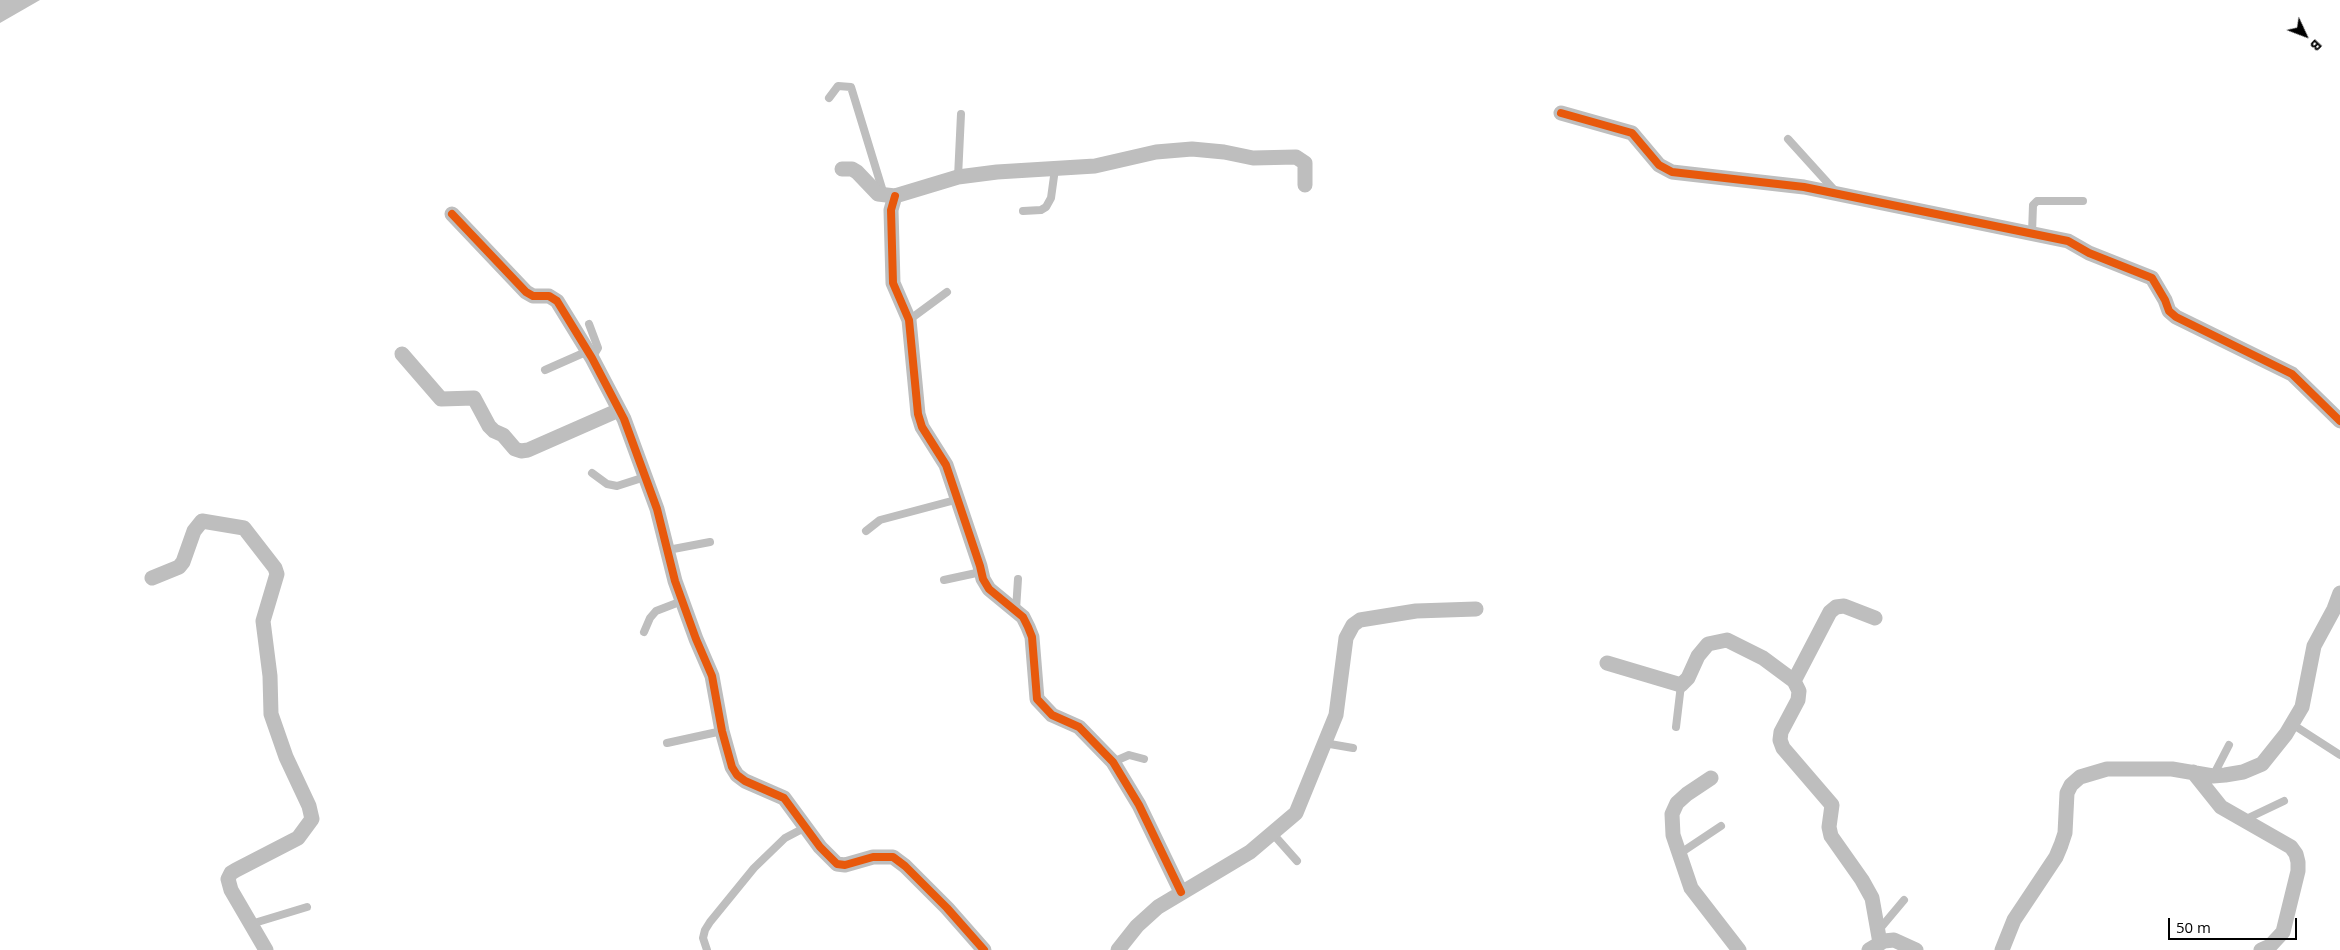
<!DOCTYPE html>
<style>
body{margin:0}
#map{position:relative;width:2340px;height:950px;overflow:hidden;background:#fff;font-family:"Open Sans",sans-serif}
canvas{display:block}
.north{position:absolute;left:2280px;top:10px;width:50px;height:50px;-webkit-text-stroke:4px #fff;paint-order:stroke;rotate:133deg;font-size:14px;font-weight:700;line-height:20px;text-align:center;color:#000}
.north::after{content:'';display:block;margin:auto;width:18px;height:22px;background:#000;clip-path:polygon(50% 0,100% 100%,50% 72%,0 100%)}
.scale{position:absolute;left:2168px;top:918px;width:129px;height:22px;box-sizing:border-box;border:2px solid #000;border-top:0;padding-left:6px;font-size:15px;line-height:18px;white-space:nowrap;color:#000;-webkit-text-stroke:4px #fff;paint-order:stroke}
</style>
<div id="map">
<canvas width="2340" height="950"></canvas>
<div class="north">B</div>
<div class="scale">50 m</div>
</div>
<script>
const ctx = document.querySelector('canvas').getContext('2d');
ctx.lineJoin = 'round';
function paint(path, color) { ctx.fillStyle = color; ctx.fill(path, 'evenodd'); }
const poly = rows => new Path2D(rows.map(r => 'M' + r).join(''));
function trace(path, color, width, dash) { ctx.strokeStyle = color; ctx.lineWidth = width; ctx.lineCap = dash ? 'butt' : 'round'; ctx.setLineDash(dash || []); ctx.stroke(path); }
const water = poly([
 [0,0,40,0,0,23]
]);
const lane = poly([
 [829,98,838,86,851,87,884,195],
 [1788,139,1836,192],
 [958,177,961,114],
 [1023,211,1041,210,1046,207,1051,198,1055,169],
 [2032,233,2033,205,2037,201,2083,201],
 [909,320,947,292],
 [589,324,598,348,592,358],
 [545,370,588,351],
 [592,473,607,484,617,486,645,477],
 [866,531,880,520,959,499],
 [668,550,710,542],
 [944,580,981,572],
 [1016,610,1018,579],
 [644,632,650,618,656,611,682,601],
 [2292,724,2340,755],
 [1676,727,1681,685],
 [667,743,722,731],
 [1324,743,1353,748],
 [1113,762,1129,755,1144,759],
 [2213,776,2229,745],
 [2244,820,2284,801],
 [1273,834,1297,861],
 [1679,854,1721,826],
 [251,924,307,907],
 [1878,931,1904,900],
 [707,950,703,938,705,930,710,922,754,868,785,838,806,827]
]);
const street = poly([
 [1561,113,1632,133,1659,165,1672,172,1804,187,2068,241,2089,253,2152,278,2165,300,2169,311,2176,317,2292,374,2340,421],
 [842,169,852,169,857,172,878,194,895,196,958,177,997,172,1095,166,1156,152,1192,149,1224,152,1253,158,1296,157,1305,163,1305,185],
 [895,196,891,210,893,283,909,320,918,414,922,427,946,465,980,566,983,579,989,589,1023,617,1028,627,1032,637,1037,699,1052,715,1079,727,1113,762,1139,805,1181,892],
 [452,214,526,292,533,296,549,296,557,301,592,358,624,419,657,509,675,581,696,639,712,676,722,731,732,767,737,775,745,781,784,798,820,847,837,864,845,865,873,857,893,857,905,866,947,908,984,950],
 [402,354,441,399,474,398,489,426,494,431,503,435,515,449,521,451,528,450,619,410],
 [152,578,179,567,183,562,194,531,202,521,244,528,275,568,277,574,263,621,270,676,271,714,286,757,309,806,312,819,298,838,236,870,231,873,228,879,231,890,266,950],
 [1607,663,1681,685,1688,678,1698,656,1708,644,1727,640,1763,658,1794,681,1799,691,1798,700,1781,732,1780,740,1783,748,1832,805,1829,827,1831,836,1862,880,1872,898,1880,943],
 [1794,681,1830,612,1836,607,1844,606,1875,618],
 [2193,772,2221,807,2291,847,2296,854,2298,862,2298,871,2283,932,2270,946,2261,950],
 [1711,778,1687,794,1677,803,1672,814,1673,835,1691,888,1739,950],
 [1118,950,1137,926,1158,907,1250,852,1296,813,1336,715,1346,638,1353,625,1360,620,1416,611,1476,609],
 [1869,950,1884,941,1894,940,1916,950],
 [2002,950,2014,920,2056,857,2061,845,2065,833,2067,793,2071,785,2080,777,2107,769,2172,769,2213,776,2225,775,2243,772,2262,764,2286,734,2302,707,2314,646,2334,609,2340,593]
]);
const cycleway = poly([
 [1561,113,1632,133,1659,165,1672,172,1804,187,2068,241,2089,253,2152,278,2165,300,2169,311,2176,317,2292,374,2340,421],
 [895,196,891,210,893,283,909,320,918,414,922,427,946,465,980,566,983,579,989,589,1023,617,1028,627,1032,637,1037,699,1052,715,1079,727,1113,762,1139,805,1181,892],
 [452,214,526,292,533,296,549,296,557,301,592,358,624,419,657,509,675,581,696,639,712,676,722,731,732,767,737,775,745,781,784,798,820,847,837,864,845,865,873,857,893,857,905,866,947,908,984,950]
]);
paint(water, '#bfbfbf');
trace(lane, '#bebebe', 8);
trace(street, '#bebebe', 15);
trace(cycleway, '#e8590c', 8);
</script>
